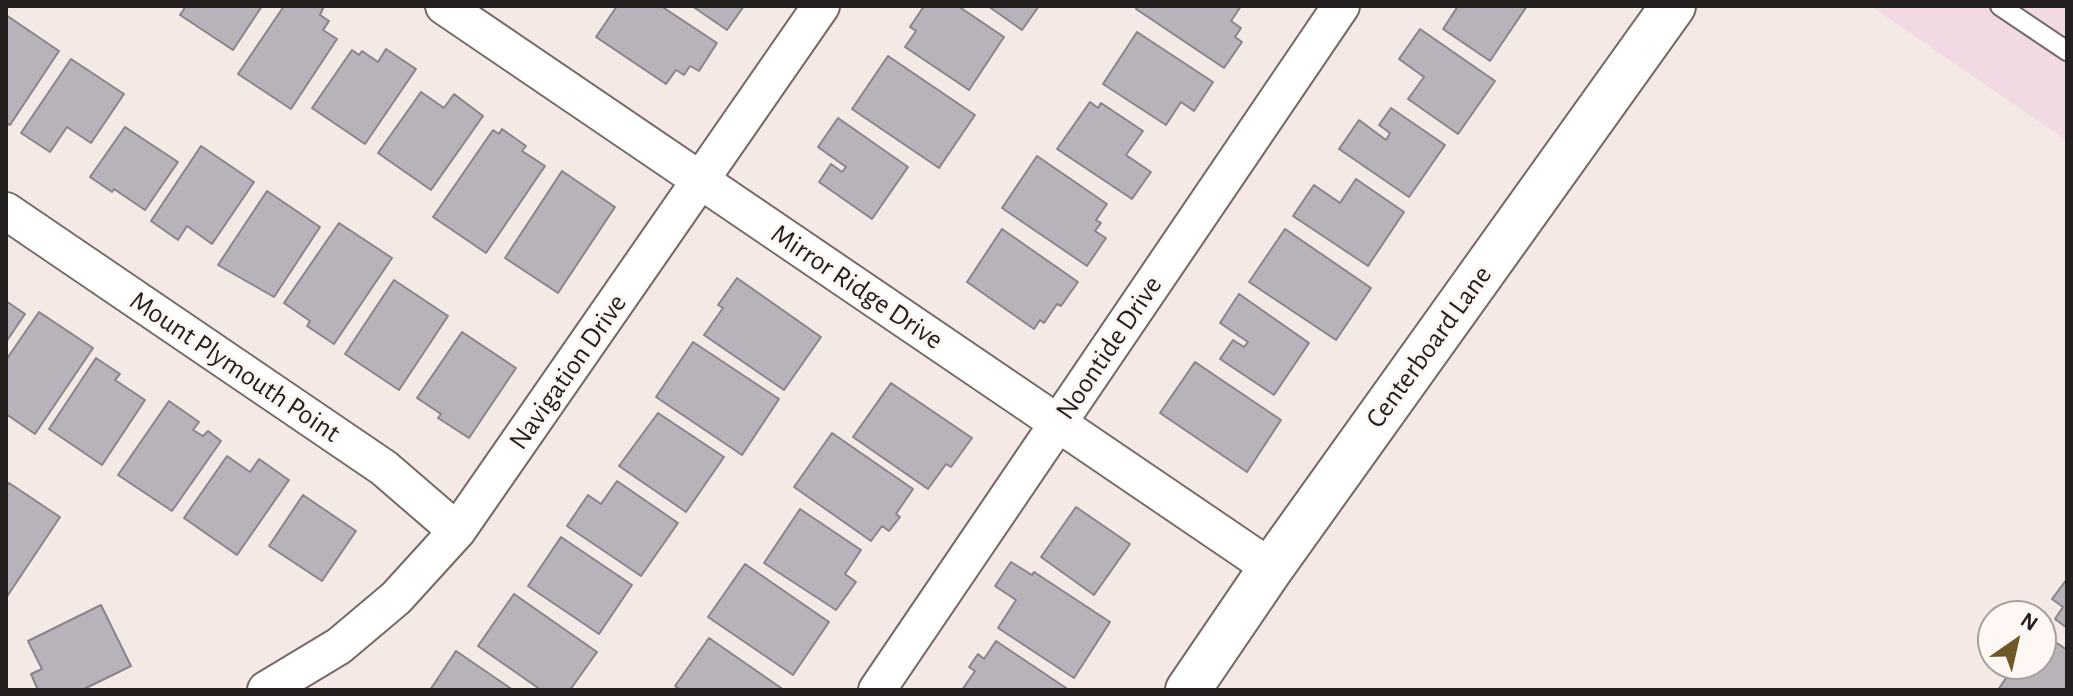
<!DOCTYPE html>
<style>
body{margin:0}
#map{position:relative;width:2073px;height:696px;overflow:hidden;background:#f4e9e4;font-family:"Alegreya Sans",sans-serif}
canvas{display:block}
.frame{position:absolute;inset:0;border:8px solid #231f1e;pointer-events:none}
.north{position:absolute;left:1977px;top:600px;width:80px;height:80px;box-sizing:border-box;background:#fef7f4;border:2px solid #a6a19e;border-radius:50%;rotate:34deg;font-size:22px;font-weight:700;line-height:32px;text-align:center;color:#231f1e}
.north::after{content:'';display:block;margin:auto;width:28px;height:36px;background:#6e5828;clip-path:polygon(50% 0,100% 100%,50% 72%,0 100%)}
</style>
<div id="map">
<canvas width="2073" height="696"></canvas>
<div class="frame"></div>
<div class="north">N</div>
</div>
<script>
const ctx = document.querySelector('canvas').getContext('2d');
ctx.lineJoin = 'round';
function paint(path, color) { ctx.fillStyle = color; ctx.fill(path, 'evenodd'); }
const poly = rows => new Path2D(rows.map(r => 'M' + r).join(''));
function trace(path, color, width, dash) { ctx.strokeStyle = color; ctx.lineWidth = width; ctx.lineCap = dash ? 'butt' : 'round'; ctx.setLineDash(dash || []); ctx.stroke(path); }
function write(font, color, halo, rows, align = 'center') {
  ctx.font = font + ' "Alegreya Sans",sans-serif'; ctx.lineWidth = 6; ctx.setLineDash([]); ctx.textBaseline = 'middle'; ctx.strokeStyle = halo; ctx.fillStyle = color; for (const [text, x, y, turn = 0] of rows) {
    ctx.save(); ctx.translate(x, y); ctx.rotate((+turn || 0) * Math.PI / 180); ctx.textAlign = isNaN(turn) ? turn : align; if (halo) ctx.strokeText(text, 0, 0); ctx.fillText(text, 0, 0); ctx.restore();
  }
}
const education = poly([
 [1871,6,2067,6,2067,141]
]);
const building = poly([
 [186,6,262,6,233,50,180,15,186,6],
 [284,6,324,6,320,15,329,21,323,30,337,39,291,109,238,74,284,6],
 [617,6,661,6,717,43,699,71,690,66,684,75,676,70,666,84,596,37,617,6],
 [692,6,744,6,727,30,692,6],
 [924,6,958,6,1004,37,969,90,905,47,916,31,910,27,924,6],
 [988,6,1039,6,1022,30,988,6],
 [1138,6,1241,6,1231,21,1241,28,1235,37,1242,42,1224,68,1136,9,1138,6],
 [1458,6,1527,6,1490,61,1443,29,1458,6],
 [6,15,59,51,10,125,6,123,6,15],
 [1420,29,1495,81,1458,134,1408,99,1424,77,1399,59,1420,29],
 [1137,32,1213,82,1194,111,1181,102,1166,125,1103,84,1137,32],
 [386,49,416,69,365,144,312,108,352,50,359,55,362,51,378,62,386,49],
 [888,56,975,115,939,168,852,109,888,56],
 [71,59,124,94,91,143,67,127,50,152,21,133,71,59],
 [421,92,444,108,454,94,483,116,431,190,378,153,421,92],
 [1090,102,1098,108,1101,103,1143,131,1126,155,1151,172,1132,199,1057,149,1090,102],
 [1391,108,1445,145,1409,197,1339,149,1359,120,1386,140,1390,133,1379,125,1391,108],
 [838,118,908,167,872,219,819,182,831,164,842,172,846,167,818,147,838,118],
 [125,127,178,162,145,210,114,189,112,192,90,177,125,127],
 [502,129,526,146,522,151,545,166,486,253,433,217,493,130,499,134,502,129],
 [201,146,254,182,212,244,187,226,178,240,151,221,201,146],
 [1037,156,1107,204,1096,220,1101,223,1095,231,1106,238,1087,266,1002,208,1037,156],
 [562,171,615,207,558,293,505,258,562,171],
 [1356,179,1404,212,1368,266,1293,216,1314,185,1340,203,1356,179],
 [267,191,320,227,274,297,218,265,267,191],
 [339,223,392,258,334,344,307,326,310,321,284,303,339,223],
 [1002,229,1078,282,1061,306,1057,304,1044,323,1040,320,1034,329,967,282,1002,229],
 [1285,229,1371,288,1336,340,1249,282,1285,229],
 [737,278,821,337,784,390,704,335,723,308,718,305,737,278],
 [394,280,448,316,399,390,345,354,394,280],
 [1239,294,1309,343,1274,395,1220,359,1233,340,1244,347,1248,342,1220,323,1239,294],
 [6,301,25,314,6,342,6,301],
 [39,312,93,348,35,434,6,414,6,360,39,312],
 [462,332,516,368,469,438,438,418,441,414,417,398,462,332],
 [693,342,779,399,742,455,656,397,693,342],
 [96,358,120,374,115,380,145,400,102,465,49,429,96,358],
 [1195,362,1281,420,1247,472,1160,413,1195,362],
 [891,383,972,438,951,467,946,464,928,489,853,437,891,383],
 [169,401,199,422,193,430,203,436,208,431,221,441,172,511,118,475,169,401],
 [658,413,724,457,686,512,619,466,658,413],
 [832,433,913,489,896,514,900,517,889,531,882,526,871,541,794,487,832,433],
 [227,456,250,472,259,459,289,480,237,555,184,518,227,456],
 [617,481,678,523,641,576,567,526,588,495,601,504,617,481],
 [9,483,60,517,6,598,6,487,9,483],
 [303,495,356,531,322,581,269,546,303,495],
 [1076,507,1130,544,1094,595,1041,557,1076,507],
 [800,509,861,550,845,574,856,582,836,610,764,563,800,509],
 [561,537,632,585,599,634,528,586,561,537],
 [1011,562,1032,575,1034,572,1110,622,1074,678,998,628,1016,600,995,586,1011,562],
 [745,564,829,622,793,675,708,617,745,564],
 [2067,579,2067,628,2055,619,2063,607,2052,599,2067,579],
 [514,594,597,652,570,690,541,690,478,646,514,594],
 [101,605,131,666,82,690,38,690,31,674,42,669,28,641,101,605],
 [2041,632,2067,650,2067,690,1998,690,2006,678,1999,673,2005,664,2041,664,2041,632],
 [709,638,784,690,681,690,675,686,709,638],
 [996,641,1069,690,962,690,975,671,969,667,978,654,984,659,996,641],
 [456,651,513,690,430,690,456,651]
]);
const service = poly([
 [2000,6,2067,51]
]);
const minor = poly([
 [444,6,1271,568],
 [6,211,384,468,457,531],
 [266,690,339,646,396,598,457,531,821,6],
 [877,690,1341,6]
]);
const tertiary = poly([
 [1188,690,1271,568,1673,6]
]);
const streetNames = [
 ["Mirror Ridge Drive",857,287,34],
 ["Centerboard Lane",1429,347,-54],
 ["Noontide Drive",1109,348,-56],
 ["Mount Plymouth Point",235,367,34],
 ["Navigation Drive",568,372,-55]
];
paint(education, '#f2dae4');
paint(building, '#b8b2ba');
trace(building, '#89848c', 2);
trace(service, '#736a66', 22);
trace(minor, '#736a66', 40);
trace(tertiary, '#736a66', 48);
trace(service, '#fff', 18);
trace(minor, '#fff', 36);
trace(tertiary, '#fff', 44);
write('28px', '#231f1e', '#fef7f4', streetNames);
</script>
